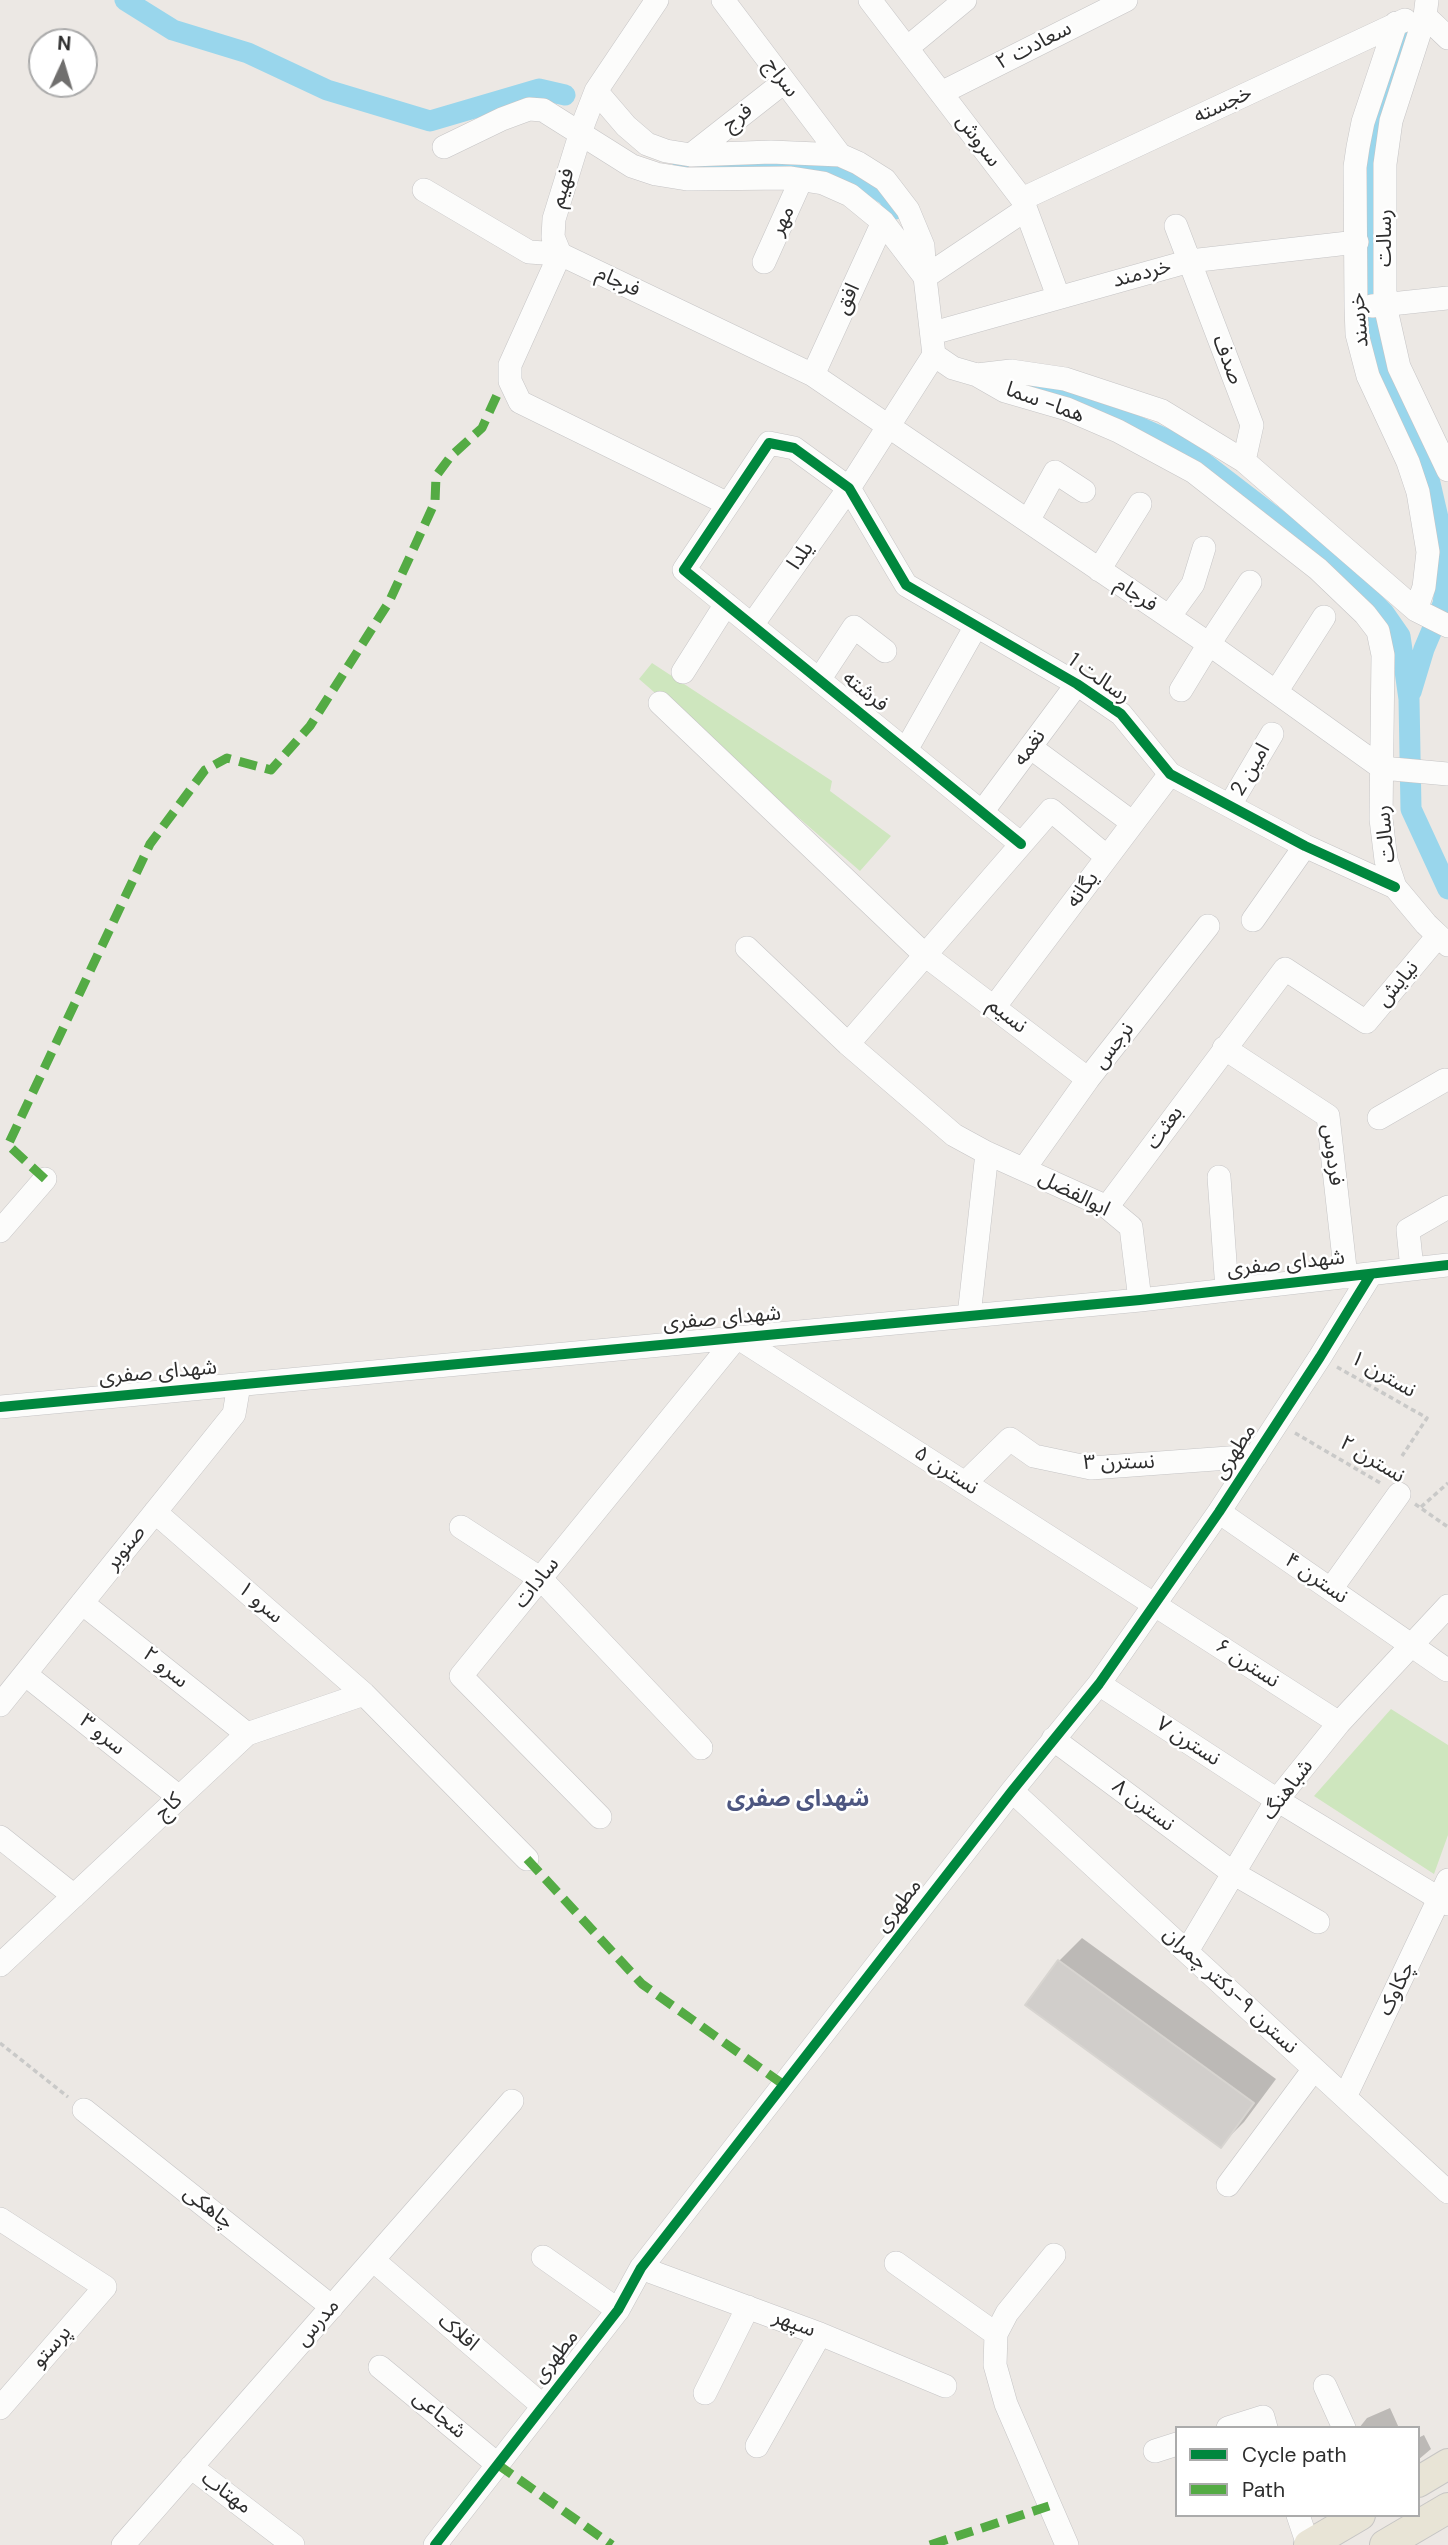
<!DOCTYPE html>
<meta charset="utf-8">
<style>
body{margin:0}
#map{position:relative;width:1448px;height:2545px;overflow:hidden;background:#ece8e4;font-family:"DM Sans",sans-serif}
canvas{display:block}
.legend{position:absolute;left:1175px;top:2426px;width:245px;height:91px;box-sizing:border-box;background:#fff;border:2px solid #ababab;margin:0;padding:9px 12px;list-style:none;font-size:21px;color:#2e2e2e}
.legend li{display:flex;align-items:center;gap:14px;height:35px}
.legend b{width:35px;border:2px solid #ababab}
.north{position:absolute;left:28px;top:28px;width:70px;height:70px;box-sizing:border-box;background:#fff;border:2px solid #ababab;border-radius:50%;rotate:4deg;font-size:19px;font-weight:700;line-height:28px;text-align:center;color:#2e2e2e}
.north::after{content:'';display:block;margin:auto;width:24px;height:32px;background:#706f6e;clip-path:polygon(50% 0,100% 100%,50% 72%,0 100%)}
</style>
<div id="map">
<canvas width="1448" height="2545"></canvas>
<ul class="legend">
<li><b style="height:9px;background:#00873e"></b>Cycle path</li>
<li><b style="height:9px;background:#54ab44"></b>Path</li>
</ul>
<div class="north">N</div>
</div>
<script>
const ctx = document.querySelector('canvas').getContext('2d');
ctx.lineJoin = 'round';
function paint(path, color) { ctx.fillStyle = color; ctx.fill(path, 'evenodd'); }
const poly = rows => new Path2D(rows.map(r => 'M' + r).join(''));
function trace(path, color, width, dash) { ctx.strokeStyle = color; ctx.lineWidth = width; ctx.lineCap = dash ? 'butt' : 'round'; ctx.setLineDash(dash || []); ctx.stroke(path); }
function write(font, color, halo, rows, align = 'center') {
  ctx.font = font + ' "DM Sans","Noto Sans Arabic",sans-serif'; ctx.lineWidth = 5; ctx.setLineDash([]); ctx.textBaseline = 'middle'; ctx.strokeStyle = halo; ctx.fillStyle = color; for (const [text, x, y, turn = 0] of rows) {
    ctx.save(); ctx.translate(x, y); ctx.rotate((+turn || 0) * Math.PI / 180); ctx.textAlign = isNaN(turn) ? turn : align; if (halo) ctx.strokeText(text, 0, 0); ctx.fillText(text, 0, 0); ctx.restore();
  }
}
const green = poly([
 [652,663,832,781,830,791,891,836,860,871,639,679],
 [1391,1709,1448,1745,1448,1835,1434,1874,1314,1796]
]);
const shadow = poly([
 [1082,1938,1276,2079,1244,2122,1221,2145,1059,1961],
 [1390,2408,1399,2428,1359,2428,1367,2418],
 [1424,2435,1431,2449,1418,2460,1418,2438]
]);
const canal = poly([
 [125,0,173,30,248,53,327,90,430,121,539,89,565,95],
 [1407,40,1380,111,1368,170,1368,317,1374,347,1430,483,1441,531,1447,572,1443,604,1424,649,1411,692],
 [683,164,727,167,770,163,825,166,860,178,888,196,895,209],
 [1012,380,1067,395,1182,446,1333,562,1384,613,1400,636,1409,699,1411,809,1448,889]
]);
const building = poly([
 [1058,1960,1254,2103,1221,2148,1025,2005,1058,1960]
]);
const path = poly([
 [1337,1367,1427,1418,1402,1456],
 [1295,1433,1382,1484],
 [1415,1504,1448,1527],
 [1421,1507,1448,1483],
 [0,2043,68,2097]
]);
const minor = poly([
 [657,0,596,91,584,122,554,219,553,237,560,254,510,365,510,381,520,402,728,504],
 [723,0,840,155],
 [870,0,1022,199,1058,296],
 [1427,0,1425,16,1391,121,1385,164,1385,305,1399,367,1448,470],
 [1425,16,1448,38],
 [1396,23,1363,122,1358,147,1355,167,1356,306,1357,334,1368,376,1408,462,1418,492,1428,552,1424,587,1416,610],
 [907,48,965,0],
 [596,91,626,126,647,144,666,151,691,155,771,152,840,155,858,163,885,180,908,210,923,246,925,277],
 [941,93,1126,0],
 [444,147,502,119,529,109,543,110,632,166,656,174,687,179,791,178,823,183,850,195,883,222,925,277,934,355],
 [691,155,784,82],
 [424,190,529,252,560,254,813,375,1209,644,1382,768],
 [1022,199,1405,20],
 [1176,226,1252,425,1244,461],
 [764,262,801,180],
 [925,277,1025,210],
 [1372,306,1448,298],
 [933,333,1190,261,1357,242],
 [934,355,953,368,977,375,1005,391,1067,409,1118,431,1194,472,1318,569,1365,614,1378,631,1383,655,1381,819,1386,860,1395,887,1426,924,1448,945],
 [813,375,883,222],
 [977,375,1011,371,1065,379,1162,411,1244,461,1416,610,1448,626],
 [1028,521,1055,472,1084,491],
 [1099,570,1140,504],
 [1169,617,1193,584,1204,548],
 [752,625,849,488,934,355],
 [683,672,726,604],
 [819,680,854,627,885,651],
 [1181,690,1209,644,1250,582],
 [1276,692,1324,617],
 [660,703,925,955,1088,1079],
 [1030,747,1133,823],
 [906,750,976,626],
 [1382,768,1448,774],
 [1230,805,1272,734],
 [982,812,1077,684],
 [1021,844,684,570,769,443,794,448,849,488,906,585,1077,684,1121,714,1170,774,1305,846,1395,887],
 [1253,920,1305,846],
 [747,948,848,1044,954,1135,987,1153,1107,1207,1131,1227,1140,1300],
 [995,1006,1170,774],
 [848,1044,1051,810,1107,857],
 [1224,1048,1328,1116,1346,1277],
 [1379,1118,1445,1080],
 [1024,1169,1088,1079,1208,926],
 [1219,1177,1227,1290],
 [1107,1207,1285,969,1366,1022,1438,936],
 [0,1231,45,1179],
 [1412,1269,1408,1230,1448,1207],
 [969,1316,987,1153],
 [0,1407,1140,1300,1448,1265],
 [965,1483,1010,1439,1034,1456,1091,1468,1256,1456],
 [155,1512,364,1694,527,1859],
 [1219,1512,1447,1670],
 [461,1527,541,1579,701,1748],
 [1331,1589,1399,1494],
 [82,1603,247,1734],
 [25,1674,179,1797],
 [1099,1684,1277,1800,1448,1904],
 [0,1705,234,1414,239,1385],
 [1053,1739,1233,1873,1318,1922],
 [1012,1791,1448,2192],
 [600,1817,461,1676,737,1337,1339,1723],
 [0,1837,74,1896],
 [1187,1951,1277,1800,1339,1723,1448,1606],
 [0,1965,247,1734,364,1694],
 [1345,2097,1448,1880],
 [84,2110,332,2307],
 [1228,2185,1314,2069],
 [0,2219,105,2287,0,2408],
 [1054,2255,1007,2313,996,2334,995,2365,1006,2404,1067,2545],
 [543,2257,618,2310],
 [373,2260,543,2406],
 [896,2263,996,2334],
 [641,2268,820,2334,945,2386],
 [380,2367,497,2464],
 [1325,2386,1344,2428],
 [705,2393,748,2307],
 [1228,2428,1263,2417,1266,2428],
 [757,2446,820,2334],
 [1155,2451,1177,2444],
 [191,2467,293,2545],
 [1298,2515,1308,2545],
 [123,2545,512,2101],
 [435,2545,618,2310,641,2268,1012,1791,1099,1684,1219,1512,1320,1357,1371,1274]
]);
const major = poly([
 [1418,2482,1448,2464],
 [1309,2545,1360,2515],
 [1385,2545,1448,2508]
]);
const quiet = poly([
 [45,1179,8,1145,150,844,205,770,227,758,271,770,310,726,389,602,435,502,436,476,451,456,482,428,497,395],
 [527,1859,642,1984,784,2085],
 [497,2464,612,2545],
 [930,2545,1049,2506]
]);
const cycleway = poly([
 [1021,844,684,570,769,443,794,448,849,488,906,585,1077,684,1121,714,1170,774,1305,846,1395,887],
 [0,1407,1140,1300,1448,1265],
 [435,2545,618,2310,641,2268,1012,1791,1099,1684,1219,1512,1320,1357,1371,1274]
]);
const streetNames = [
 ["سعادت ۲",1034,46,-27],
 ["سراج",781,78,53],
 ["خجسته",1223,105,-25],
 ["فرج",738,118,-38],
 ["سروش",978,141,53],
 ["فهیم",563,188,-73],
 ["مهر",783,221,-65],
 ["رسالت",1385,238,-90],
 ["خردمند",1142,274,-15],
 ["فرجام",618,282,25],
 ["افق",848,299,-65],
 ["خرسند",1360,320,-95],
 ["صدف",1227,360,69],
 ["هما- سما",1045,403,20],
 ["یلدا",801,556,-55],
 ["فرجام",1136,595,34],
 ["رسالت 1",1099,679,35],
 ["فرشته",865,692,39],
 ["نغمه",1030,748,-54],
 ["امین 2",1251,770,-60],
 ["رسالت",1386,834,-96],
 ["یگانه",1083,890,-53],
 ["نیایش",1398,984,-50],
 ["نسیم",1007,1016,38],
 ["نرجس",1114,1046,-52],
 ["بعثت",1165,1128,-54],
 ["فردوس",1332,1155,83],
 ["ابوالفضل",1074,1194,27],
 ["شهدای صفری",1286,1264,-6],
 ["شهدای صفری",722,1319,-5],
 ["شهدای صفری",158,1373,-5],
 ["نسترن ۱",1383,1375,30],
 ["مطهری",1235,1452,-57],
 ["نسترن ۲",1372,1460,31],
 ["نسترن ۳",1119,1463,-1],
 ["نسترن ۵",946,1471,33],
 ["صنوبر",126,1548,-51],
 ["نسترن ۴",1316,1579,35],
 ["سادات",537,1583,-51],
 ["سرو ۱",260,1603,41],
 ["نسترن ۶",1247,1664,33],
 ["سرو ۲",165,1668,39],
 ["سرو ۳",102,1735,39],
 ["نسترن ۷",1188,1742,33],
 ["شباهنگ",1288,1790,-53],
 ["نسترن ۸",1143,1806,37],
 ["کاج",169,1807,-43],
 ["مطهری",899,1906,-52],
 ["چکاوک",1397,1989,-64],
 ["نسترن ۹-دکتر چمران",1230,1991,43],
 ["چاهکی",208,2208,38],
 ["مدرس",318,2323,-49],
 ["سپهر",794,2324,20],
 ["افلاک",458,2333,40],
 ["پرستو",52,2347,-49],
 ["مطهری",556,2357,-52],
 ["شجاعی",439,2415,40],
 ["مهتاب",226,2493,37]
];
const neighbourhoodNames = [
 ["شهدای صفری",798,1800]
];
paint(green, '#cee6be');
paint(shadow, '#0003');
trace(canal, '#99d6ec', 21);
paint(building, '#d1cecb');
trace(building, '#d7d4d0', 2);
trace(minor, '#c5c4c5', 24);
trace(major, '#c6c5c4', 32);
trace(path, '#c9c9c8', 3.5, [5, 3.5]);
trace(minor, '#fcfcfb', 23);
trace(major, '#e8e4d6', 30);
trace(quiet, '#54ab44', 9, [18, 9]);
trace(cycleway, '#00873e', 10);
write('21px', '#2e2e2e', '#fff', streetNames);
write('bold 23px', '#4d5680', '#fff', neighbourhoodNames);
</script>
